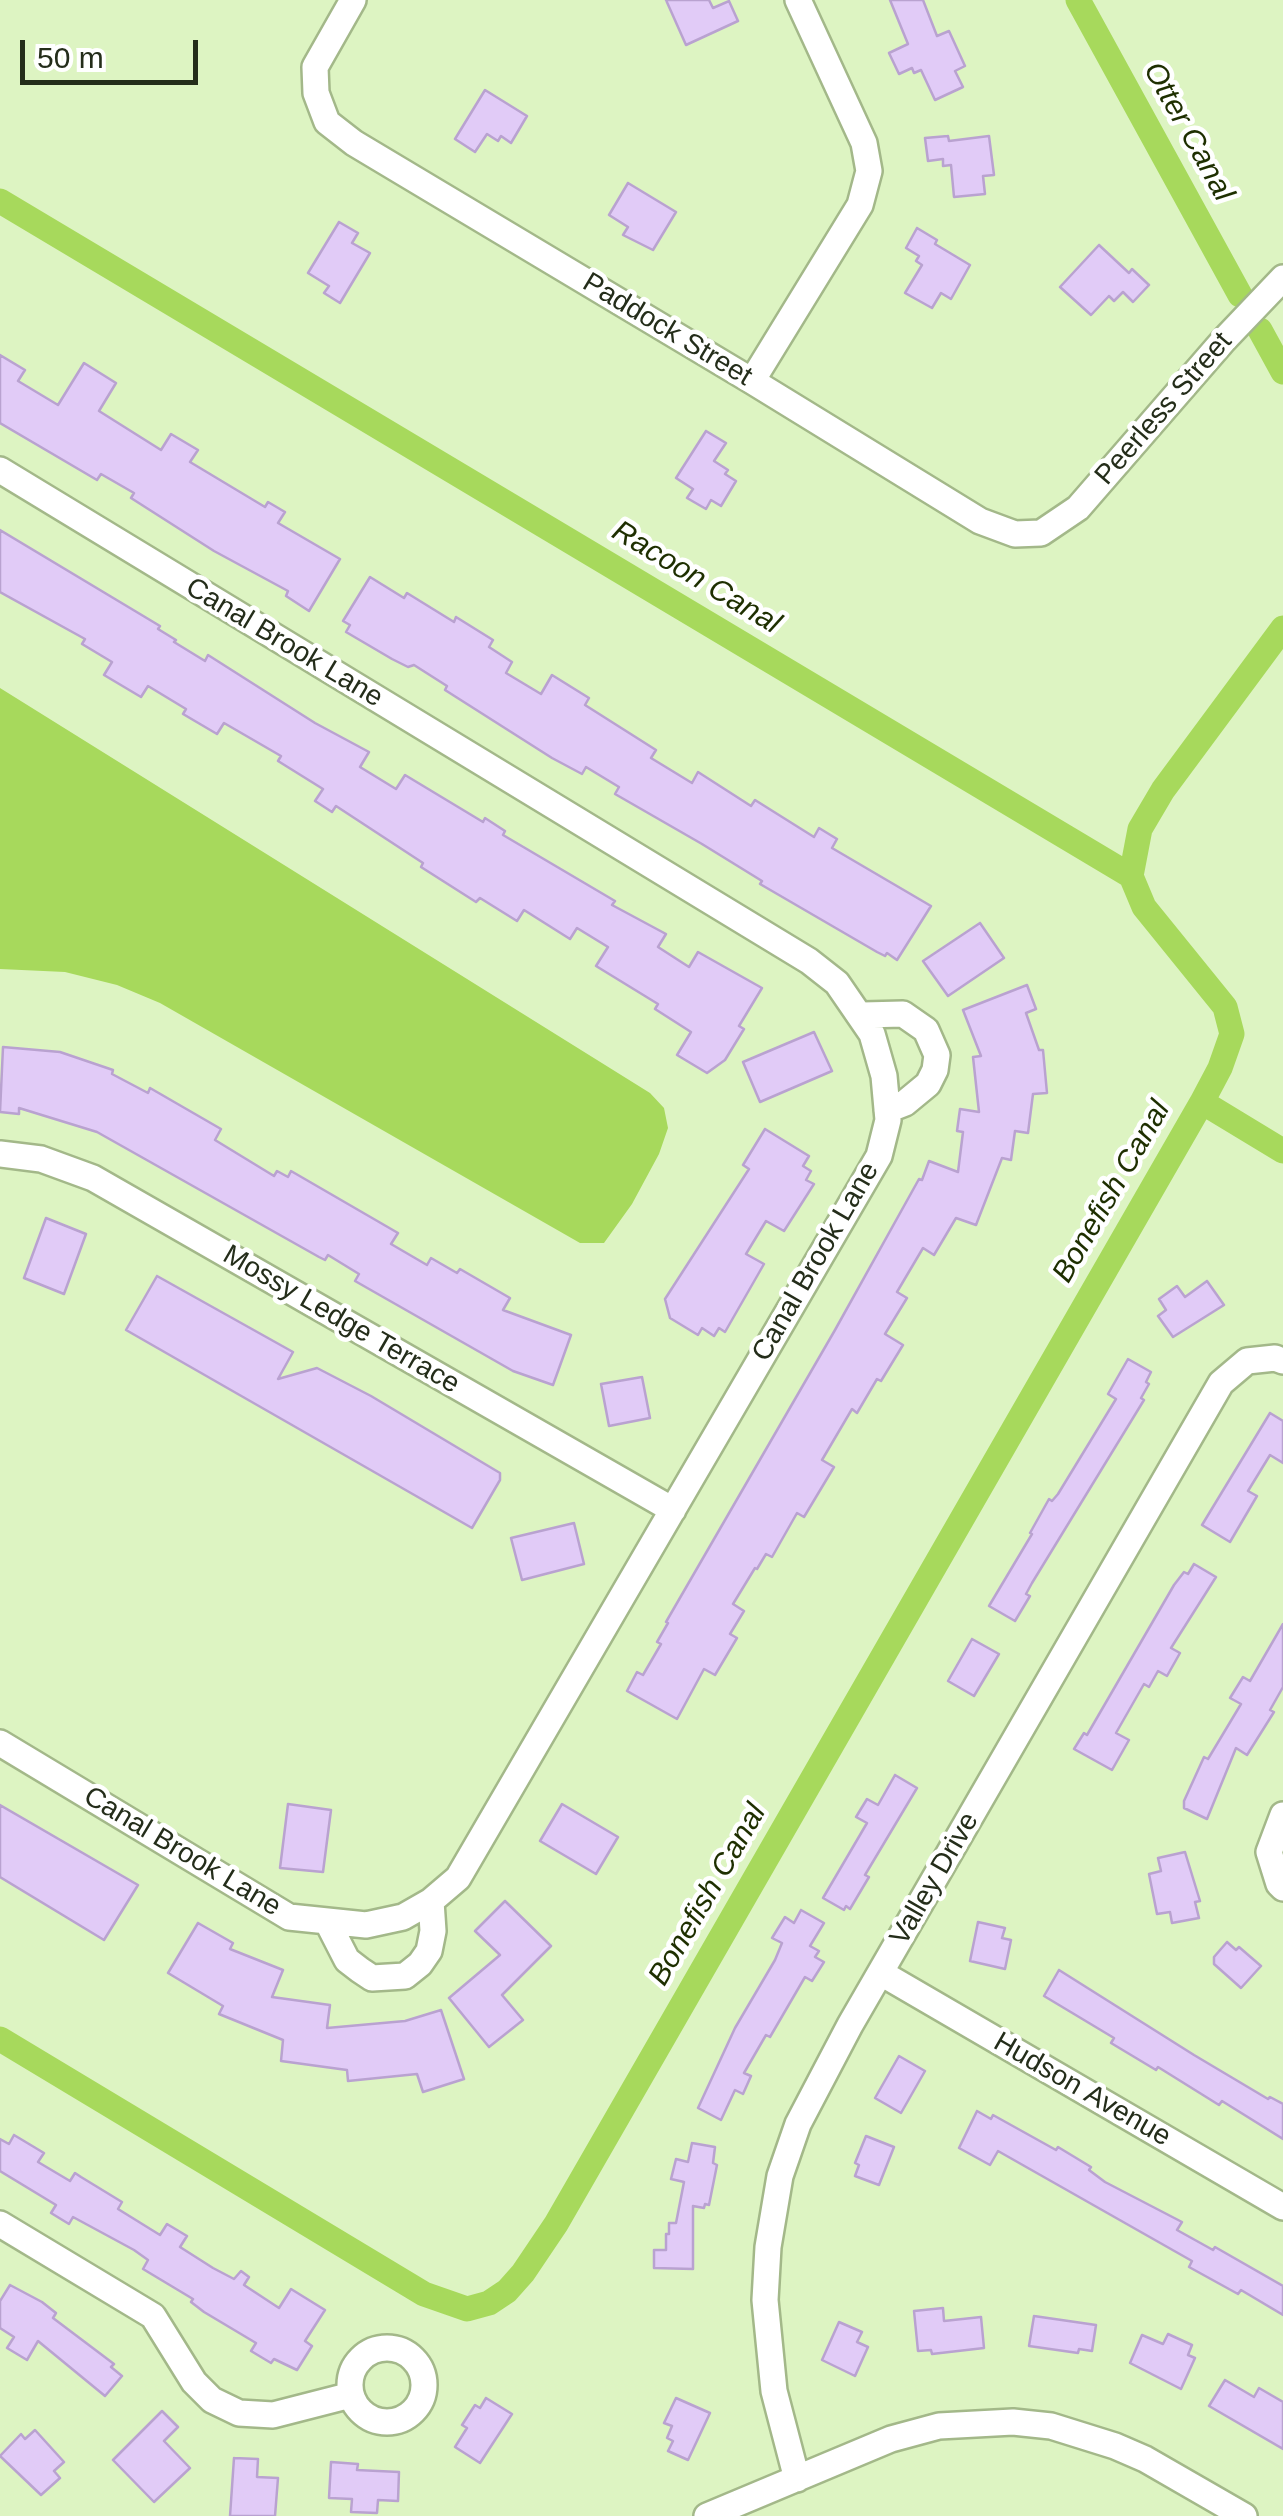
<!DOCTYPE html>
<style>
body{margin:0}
#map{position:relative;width:1283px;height:2516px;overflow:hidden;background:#ddf4c2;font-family:Helvetica,sans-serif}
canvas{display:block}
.scale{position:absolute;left:20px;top:40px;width:178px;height:45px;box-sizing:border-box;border:5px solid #242d1a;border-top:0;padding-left:12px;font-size:30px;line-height:35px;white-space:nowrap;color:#242d1a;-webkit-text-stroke:8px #fff;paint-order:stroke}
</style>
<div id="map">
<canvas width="1283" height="2516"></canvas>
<div class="scale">50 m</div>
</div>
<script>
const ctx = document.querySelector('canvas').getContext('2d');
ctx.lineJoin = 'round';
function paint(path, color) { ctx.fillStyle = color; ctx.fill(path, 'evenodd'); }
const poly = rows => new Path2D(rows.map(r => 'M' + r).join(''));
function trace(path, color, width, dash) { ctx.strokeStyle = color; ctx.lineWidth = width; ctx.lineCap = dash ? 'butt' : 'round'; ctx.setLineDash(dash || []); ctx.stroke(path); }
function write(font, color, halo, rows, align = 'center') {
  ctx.font = font + ' Helvetica,sans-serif'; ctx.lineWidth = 9; ctx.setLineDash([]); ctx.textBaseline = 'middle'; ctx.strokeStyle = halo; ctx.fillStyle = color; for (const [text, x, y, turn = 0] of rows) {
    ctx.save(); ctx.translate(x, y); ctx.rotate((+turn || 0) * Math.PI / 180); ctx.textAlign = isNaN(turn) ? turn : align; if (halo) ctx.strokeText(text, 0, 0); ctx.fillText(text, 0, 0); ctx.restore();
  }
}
const water = poly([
 [0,688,650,1093,664,1108,668,1128,659,1154,632,1204,604,1243,580,1243,160,1003,117,985,65,972,0,969]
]);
const canal = poly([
 [1078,0,1240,295],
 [0,201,1131,876,1144,907,1225,1007,1232,1034,1220,1068,1202,1102],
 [1260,330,1283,372],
 [1131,876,1140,829,1163,790,1283,628],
 [0,2039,424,2294,467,2309,489,2303,507,2291,523,2273,556,2224,1202,1102,1283,1151]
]);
const building = poly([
 [666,0,709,0,713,8,729,1,738,21,686,45,666,0],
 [890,0,923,0,937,36,949,31,965,66,955,71,963,87,935,100,921,70,914,73,912,68,899,74,889,53,908,44,890,0],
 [485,90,527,116,511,143,501,136,498,141,487,134,475,152,455,139,485,90],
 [948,136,949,141,989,136,994,175,983,176,985,194,954,197,951,165,943,166,943,159,928,161,925,138,948,136],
 [628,183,676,212,653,250,623,235,628,227,609,215,628,183],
 [339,222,358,233,352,243,370,253,340,303,324,293,329,286,308,273,339,222],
 [917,228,937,240,935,244,970,265,951,299,941,293,932,308,905,293,922,265,916,261,919,256,906,248,917,228],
 [1099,245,1129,273,1132,269,1149,285,1133,302,1123,292,1114,301,1109,296,1091,315,1060,287,1099,245],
 [0,355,25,370,18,381,58,405,84,363,116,383,99,411,161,450,171,434,198,450,190,462,265,507,268,502,285,512,278,523,340,559,309,611,286,596,288,591,214,551,131,498,134,493,101,474,97,480,0,423,0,355],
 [706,431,726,443,714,461,728,470,725,474,736,481,721,506,711,500,706,509,687,498,693,489,676,478,706,431],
 [0,530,160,626,158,629,176,640,174,642,205,661,208,655,315,723,369,752,360,767,396,789,405,775,483,822,485,818,505,831,503,835,615,901,612,905,666,934,658,947,689,967,698,952,762,988,739,1026,744,1029,725,1060,707,1073,677,1055,691,1032,655,1009,658,1004,596,966,608,947,577,928,570,939,524,910,517,921,480,898,476,902,421,867,423,863,336,806,332,812,315,801,323,789,278,761,281,756,224,723,217,734,183,714,186,709,148,686,141,697,104,675,112,662,82,644,85,639,0,592,0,530],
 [370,577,404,598,407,593,454,622,456,617,493,640,489,647,512,662,506,673,541,694,552,675,589,698,585,705,656,750,651,758,692,783,698,772,751,806,755,800,814,837,819,828,837,839,832,848,931,906,897,960,887,953,885,956,877,952,760,884,762,881,702,844,615,794,619,787,586,767,582,774,552,758,445,690,447,686,414,665,408,667,392,659,346,632,350,625,343,621,370,577],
 [980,923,1004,958,948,996,923,961,980,923],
 [1027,985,1036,1009,1026,1013,1039,1050,1043,1050,1047,1093,1033,1094,1028,1133,1015,1131,1011,1160,1002,1158,976,1225,956,1218,934,1255,923,1248,897,1292,907,1298,885,1334,903,1345,881,1381,877,1379,857,1413,852,1409,822,1460,834,1467,804,1517,797,1513,772,1557,766,1554,757,1569,755,1568,733,1604,744,1611,730,1634,737,1638,715,1675,704,1669,677,1719,627,1691,637,1672,643,1675,661,1644,657,1642,668,1623,666,1622,835,1330,919,1179,922,1180,929,1161,958,1172,963,1132,957,1131,960,1109,979,1112,973,1057,981,1056,963,1010,1027,985],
 [814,1032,832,1071,760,1102,743,1062,814,1032],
 [3,1047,60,1052,113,1070,112,1074,148,1093,150,1088,221,1129,215,1140,274,1176,277,1171,288,1177,291,1171,398,1233,391,1244,427,1265,431,1258,457,1273,460,1269,510,1298,503,1310,571,1335,553,1385,513,1371,355,1281,359,1274,328,1255,325,1260,319,1257,97,1132,19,1108,19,1114,0,1112,3,1047],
 [765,1129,809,1156,803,1166,811,1171,806,1180,814,1184,784,1231,766,1221,746,1254,764,1264,725,1332,719,1328,714,1336,702,1328,698,1335,670,1318,665,1299,749,1169,743,1165,765,1129],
 [46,1218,86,1234,64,1294,24,1278,46,1218],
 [157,1276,293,1352,278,1379,317,1368,371,1396,500,1473,500,1480,472,1528,126,1330,157,1276],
 [1207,1281,1224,1305,1173,1337,1158,1316,1166,1310,1159,1299,1177,1286,1185,1297,1207,1281],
 [1128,1359,1151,1372,1146,1382,1149,1384,1141,1398,1144,1400,1032,1583,1026,1594,1030,1596,1015,1621,989,1606,1032,1534,1030,1533,1049,1499,1052,1501,1058,1494,1116,1399,1108,1394,1128,1359],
 [642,1377,650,1418,609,1426,601,1384,642,1377],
 [1270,1413,1283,1421,1283,1463,1270,1455,1248,1491,1257,1496,1230,1542,1202,1525,1270,1413],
 [574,1523,584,1564,522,1580,511,1538,574,1523],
 [1194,1564,1216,1577,1171,1648,1180,1653,1167,1676,1158,1671,1149,1687,1144,1684,1116,1733,1129,1740,1112,1770,1074,1749,1084,1733,1087,1735,1174,1585,1184,1572,1188,1574,1194,1564],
 [1283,1624,1283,1687,1270,1710,1274,1712,1247,1755,1236,1748,1207,1819,1184,1808,1184,1801,1204,1757,1208,1759,1241,1704,1230,1698,1243,1677,1250,1681,1283,1624],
 [972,1639,999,1654,974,1696,948,1681,972,1639],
 [895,1775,917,1788,865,1875,869,1877,850,1909,846,1906,844,1910,823,1898,867,1823,856,1817,867,1799,878,1805,895,1775],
 [288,1804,331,1810,323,1872,280,1868,288,1804],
 [562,1804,618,1837,596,1874,540,1841,562,1804],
 [0,1805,138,1885,104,1940,0,1877,0,1805],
 [1185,1852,1200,1901,1195,1902,1199,1918,1172,1923,1170,1912,1157,1914,1149,1874,1161,1871,1158,1858,1185,1852],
 [505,1901,551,1946,502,1995,523,2020,489,2047,449,1998,500,1955,475,1931,505,1901],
 [801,1910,824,1923,810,1946,819,1951,815,1957,824,1962,812,1981,805,1977,770,2037,766,2035,744,2073,751,2076,743,2094,735,2090,721,2120,698,2108,735,2028,775,1960,782,1943,772,1938,785,1917,794,1923,801,1910],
 [978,1922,1005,1928,1002,1938,1011,1940,1005,1969,970,1961,978,1922],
 [198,1923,233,1943,230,1949,283,1970,272,1997,330,2005,327,2028,405,2021,441,2010,464,2079,423,2092,417,2074,348,2081,347,2070,281,2061,283,2040,219,2014,223,2006,168,1973,198,1923],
 [1227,1942,1236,1950,1239,1947,1261,1966,1241,1988,1214,1964,1214,1957,1227,1942],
 [1059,1970,1194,2055,1268,2099,1270,2097,1283,2104,1283,2139,1222,2101,1219,2105,1158,2067,1156,2070,1111,2043,1114,2038,1044,1996,1059,1970],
 [899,2056,925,2071,901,2113,875,2098,899,2056],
 [977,2111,991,2119,993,2115,1056,2150,1058,2147,1091,2167,1089,2170,1105,2182,1182,2222,1177,2230,1213,2250,1215,2247,1283,2286,1283,2315,1241,2290,1238,2294,1189,2267,1192,2261,998,2151,990,2165,959,2148,977,2111],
 [14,2135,44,2153,38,2162,70,2181,75,2173,81,2177,122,2202,118,2209,160,2235,167,2224,187,2236,180,2247,213,2268,234,2279,241,2271,249,2277,244,2285,279,2308,291,2289,325,2310,305,2341,312,2346,297,2370,274,2359,271,2363,251,2351,256,2343,204,2312,191,2302,193,2299,143,2269,148,2260,134,2250,73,2217,69,2224,51,2213,56,2205,0,2171,0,2139,9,2144,14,2135],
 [866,2136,894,2147,879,2185,855,2176,859,2165,855,2163,866,2136],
 [692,2143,715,2147,713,2163,717,2165,709,2205,705,2204,704,2208,693,2206,693,2269,654,2268,654,2250,666,2250,666,2234,669,2234,669,2223,676,2223,684,2182,671,2179,676,2159,688,2162,692,2143],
 [10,2285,42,2302,56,2313,53,2318,114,2364,111,2367,122,2376,105,2396,38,2341,27,2360,7,2348,14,2337,0,2328,0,2301,10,2285],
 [943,2308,944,2321,981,2317,984,2348,932,2354,931,2350,918,2351,914,2311,943,2308],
 [1034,2316,1096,2325,1092,2351,1079,2349,1078,2353,1029,2346,1034,2316],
 [839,2322,862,2332,857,2342,868,2347,855,2376,822,2360,839,2322],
 [1168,2334,1192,2345,1188,2355,1195,2358,1181,2389,1130,2363,1142,2335,1163,2344,1168,2334],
 [1225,2380,1254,2397,1259,2388,1283,2402,1283,2449,1209,2406,1225,2380],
 [486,2398,512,2414,480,2463,455,2447,467,2428,462,2425,475,2405,480,2408,486,2398],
 [676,2398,710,2413,688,2460,668,2451,673,2441,667,2438,672,2426,664,2423,676,2398],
 [162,2411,178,2427,164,2441,190,2468,154,2502,113,2460,162,2411],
 [35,2430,64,2462,54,2471,60,2478,41,2495,0,2456,21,2434,25,2439,35,2430],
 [234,2458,258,2459,257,2477,278,2478,275,2516,230,2516,234,2458],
 [331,2462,358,2464,357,2470,399,2472,398,2501,378,2500,377,2513,351,2512,352,2499,329,2498,331,2462]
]);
const minor = poly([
 [353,0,315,67,316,93,327,122,354,143,752,381,980,521,1015,534,1041,533,1078,508,1223,341,1283,278],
 [752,381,860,205,869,171,864,143,798,0],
 [0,470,809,961,837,983,872,1034,884,1076,888,1120,879,1156,458,1878,431,1901,403,1917,366,1925,289,1917,0,1743],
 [863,1015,903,1014,926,1030,937,1055,935,1070,928,1084,905,1103,887,1110],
 [0,1154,41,1159,93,1178,673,1510],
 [1283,1815,1269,1852,1279,1884,1283,1888],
 [328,1923,347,1960,360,1970,372,1978,405,1976,420,1964,429,1951,433,1931,431,1901],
 [881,1973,1283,2207],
 [0,2224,153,2316,194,2382,212,2400,239,2413,273,2415,351,2395],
 '350 2385a37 37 0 1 1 74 0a37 37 0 1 1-74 0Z',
 [797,2479,774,2391,765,2300,768,2247,780,2176,798,2124,850,2025,1221,1383,1247,1361,1275,1358,1283,1361],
 [707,2516,891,2439,939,2426,1013,2422,1051,2426,1115,2446,1145,2459,1244,2516]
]);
const streetNames = [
 ["Paddock Street",667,330,31],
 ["Peerless Street",1164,409,-49],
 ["Canal Brook Lane",284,643,31],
 ["Canal Brook Lane",816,1262,-60],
 ["Mossy Ledge Terrace",341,1320,30],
 ["Canal Brook Lane",182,1852,31],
 ["Valley Drive",935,1879,-60],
 ["Hudson Avenue",1082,2090,30]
];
const waterNames = [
 ["Otter Canal",1188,132,61],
 ["Racoon Canal",696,578,31],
 ["Bonefish Canal",1112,1192,-60],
 ["Bonefish Canal",708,1895,-60]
];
paint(water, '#a7d95c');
trace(canal, '#a7d95c', 25);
paint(building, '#e1cbf7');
trace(building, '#b9a2d0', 2.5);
trace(minor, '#a3b889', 30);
trace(minor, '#fff', 25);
write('28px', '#242d1a', '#fff', streetNames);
write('italic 30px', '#1e2f00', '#fff', waterNames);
</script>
